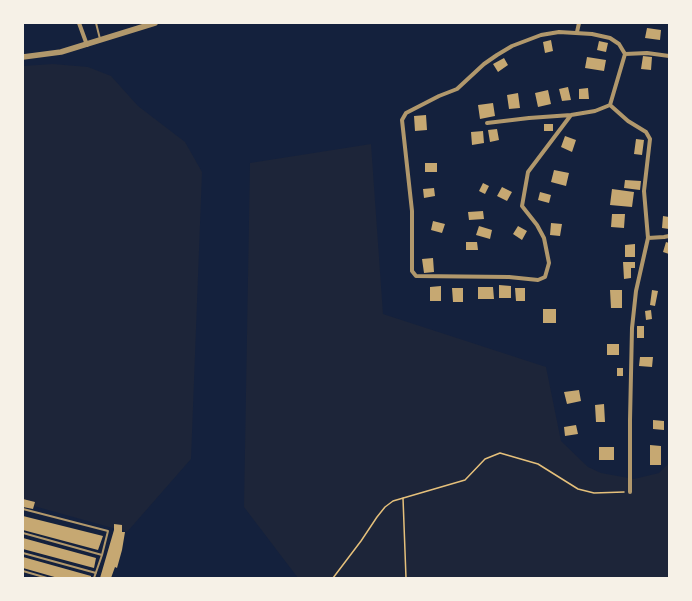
<!DOCTYPE html>
<style>
body{margin:0}
#map{position:relative;width:692px;height:601px;overflow:hidden;background:#14213d;font-family:Barlow,sans-serif}
canvas{display:block}
.frame{position:absolute;inset:0;border:24px solid #f6f1e7;pointer-events:none}
</style>
<div id="map">
<canvas width="692" height="601"></canvas>
<div class="frame"></div>
</div>
<script>
const ctx = document.querySelector('canvas').getContext('2d');
ctx.lineJoin = 'round';
function paint(path, color) { ctx.fillStyle = color; ctx.fill(path, 'evenodd'); }
const poly = rows => new Path2D(rows.map(r => 'M' + r).join(''));
function trace(path, color, width, dash) { ctx.strokeStyle = color; ctx.lineWidth = width; ctx.lineCap = dash ? 'butt' : 'round'; ctx.setLineDash(dash || []); ctx.stroke(path); }
const green = poly([
 [53,64,88,67,111,76,138,106,185,142,202,172,191,459,127,532,23,503,23,66],
 [371,144,383,314,546,367,561,441,588,467,601,473,634,479,659,473,669,463,669,578,298,578,244,507,250,163]
]);
const building = poly([
 [647,28,661,30,660,40,645,38],
 [551,40,553,51,545,53,543,42],
 [599,41,608,43,606,52,597,50],
 [643,56,652,57,651,70,641,69],
 [587,57,606,60,604,71,585,68],
 [504,58,508,65,498,72,493,64],
 [568,87,571,100,562,101,559,89],
 [588,88,589,99,579,99,579,89],
 [548,90,551,104,538,107,535,93],
 [518,93,520,108,509,109,507,95],
 [493,103,495,116,480,119,478,105],
 [426,115,427,130,415,131,414,116],
 [544,124,553,124,553,131,544,131],
 [497,129,499,140,490,142,488,130],
 [483,131,484,143,472,145,471,132],
 [565,136,576,140,572,152,561,147],
 [636,139,644,140,642,155,634,154],
 [425,163,437,163,437,172,425,172],
 [554,170,569,173,566,186,551,182],
 [625,180,641,181,640,190,624,188],
 [483,183,489,186,485,194,479,191],
 [502,187,512,192,507,201,497,196],
 [434,188,435,196,424,198,423,189],
 [612,189,634,192,632,207,610,205],
 [540,192,551,195,549,203,538,200],
 [483,211,484,219,469,220,468,212],
 [612,214,625,214,624,228,611,227],
 [663,216,669,217,669,229,662,228],
 [433,221,445,224,442,233,431,230],
 [551,223,562,224,560,236,550,235],
 [479,226,492,230,490,239,476,235],
 [518,226,527,231,522,240,513,234],
 [466,242,477,242,478,250,466,250],
 [666,242,669,243,669,254,663,252],
 [635,244,635,257,625,257,625,245],
 [433,258,434,272,424,273,422,259],
 [623,262,635,262,635,268,631,268,631,278,624,279],
 [499,285,511,286,511,298,499,298],
 [441,286,441,301,430,301,430,287],
 [478,287,493,287,494,299,478,299],
 [452,288,463,288,463,302,453,302],
 [515,288,525,288,525,301,516,301],
 [610,290,622,290,622,308,611,308],
 [652,290,658,291,655,306,650,305],
 [543,309,556,309,556,323,543,323],
 [651,310,652,319,646,320,645,311],
 [637,326,644,326,644,338,637,338],
 [607,344,619,344,619,355,607,355],
 [640,357,653,357,652,367,639,366],
 [617,368,623,368,623,376,617,376],
 [579,390,581,401,567,404,564,392],
 [604,404,605,422,596,422,595,405],
 [653,420,664,421,664,430,653,429],
 [576,425,578,434,565,436,564,427],
 [650,445,661,446,661,465,650,465],
 [599,447,614,447,614,460,599,460],
 [23,499,35,502,33,509,23,507],
 [23,516,103,536,98,550,23,530],
 [114,524,122,525,122,532,125,532,122,550,117,568,115,567,111,578,100,578,114,530],
 [23,538,96,558,94,568,23,549],
 [23,557,91,576,91,578,58,578,23,568]
]);
const path = poly([
 [403,498,406,578],
 [333,578,361,541,377,517,385,507,393,501,465,480,485,459,500,453,538,464,578,489,594,493,624,492]
]);
const service = poly([
 [96,23,100,39],
 [23,509,108,531,102,555,94,578],
 [23,533,102,555],
 [23,553,96,573],
 [23,571,47,578]
]);
const minor = poly([
 [79,23,87,45],
 [577,32,579,23],
 [625,54,647,53,669,56],
 [610,105,628,121,646,132,650,139,644,191,648,238,636,291,632,328,630,420,630,492],
 [610,105,625,54],
 [571,115,528,172,522,206,537,225,544,238,549,263,545,277,538,280,509,277,416,276,412,271,412,211,402,120,406,113,439,96,457,89,484,64,497,55,512,46,541,35,559,32,592,34,610,38,619,44,625,54],
 [487,123,529,118,571,115,595,111,610,105],
 [648,238,664,237,669,236]
]);
const tertiary = poly([
 [23,57,61,52,155,23]
]);
paint(green, '#1d2539');
paint(building, '#c6a872');
trace(path, '#e5c07b', 1.5);
trace(service, '#b1986c', 2);
trace(minor, '#b1986c', 4);
trace(tertiary, '#b1986c', 5.5);
</script>
